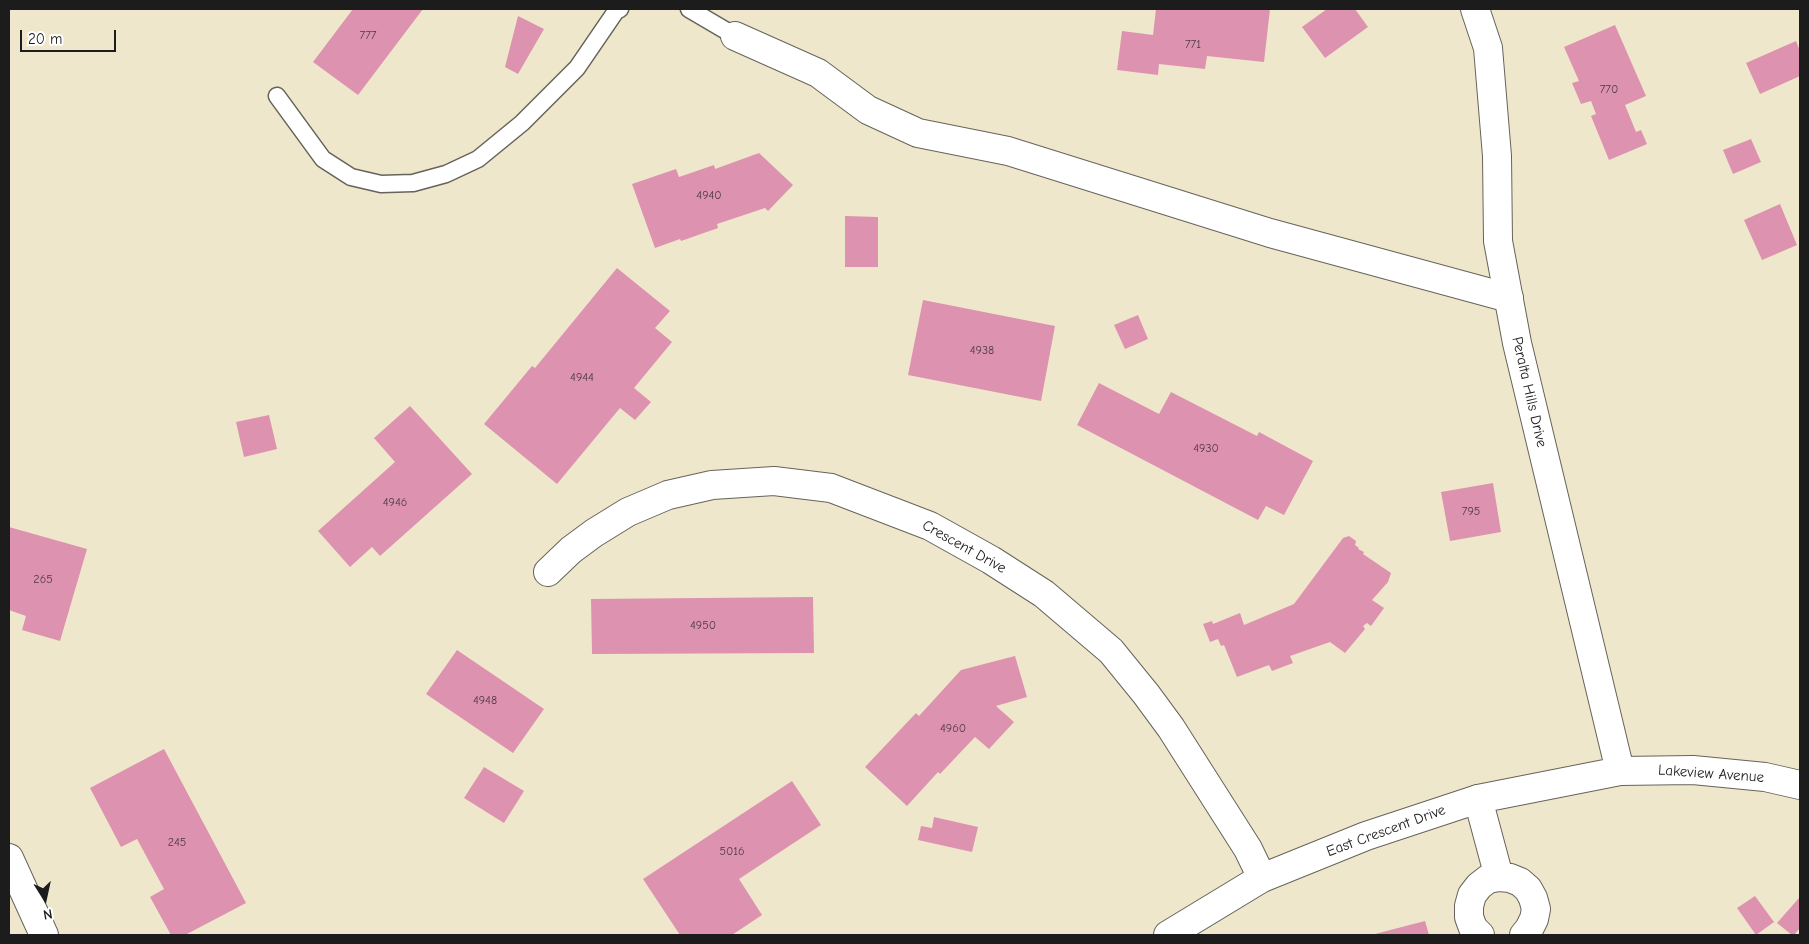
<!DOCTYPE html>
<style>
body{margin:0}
#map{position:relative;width:1809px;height:944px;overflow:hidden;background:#efe7cc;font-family:"Comic Neue",sans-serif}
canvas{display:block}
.frame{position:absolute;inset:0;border:10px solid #1c1c1c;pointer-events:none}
.north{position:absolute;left:20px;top:874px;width:50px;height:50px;-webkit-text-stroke:4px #fff;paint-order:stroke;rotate:170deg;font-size:14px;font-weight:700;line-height:20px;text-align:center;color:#1c1c1c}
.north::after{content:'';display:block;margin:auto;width:18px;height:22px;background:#1c1c1c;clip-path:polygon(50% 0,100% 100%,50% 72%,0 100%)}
.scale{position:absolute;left:20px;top:30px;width:96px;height:22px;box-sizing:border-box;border:2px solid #1c1c1c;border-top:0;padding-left:6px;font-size:15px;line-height:18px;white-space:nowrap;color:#1c1c1c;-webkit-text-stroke:4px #fff;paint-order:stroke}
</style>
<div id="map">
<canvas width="1809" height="944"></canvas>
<div class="frame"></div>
<div class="north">N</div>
<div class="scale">20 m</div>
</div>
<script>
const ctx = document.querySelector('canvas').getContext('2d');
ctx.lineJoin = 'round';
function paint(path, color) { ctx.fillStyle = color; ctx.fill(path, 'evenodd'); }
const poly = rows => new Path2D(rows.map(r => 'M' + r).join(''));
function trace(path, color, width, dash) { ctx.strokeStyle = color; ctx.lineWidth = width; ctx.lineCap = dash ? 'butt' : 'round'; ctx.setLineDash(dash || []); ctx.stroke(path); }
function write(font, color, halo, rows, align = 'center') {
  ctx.font = font + ' "Comic Neue",sans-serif'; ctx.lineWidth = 4.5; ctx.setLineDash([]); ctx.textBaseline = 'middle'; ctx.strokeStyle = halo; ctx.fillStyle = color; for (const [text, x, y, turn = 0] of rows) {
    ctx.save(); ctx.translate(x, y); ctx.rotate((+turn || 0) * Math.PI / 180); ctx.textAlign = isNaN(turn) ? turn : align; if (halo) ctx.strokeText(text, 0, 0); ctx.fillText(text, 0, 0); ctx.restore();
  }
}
const building = poly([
 [353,9,423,9,358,95,313,62],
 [1156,9,1270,9,1264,62,1207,56,1205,69,1159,64,1158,75,1117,70,1122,31,1153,35],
 [1327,9,1355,9,1368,27,1325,58,1302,27],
 [518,16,544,29,518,74,505,67],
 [1615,25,1646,96,1625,105,1636,132,1641,130,1647,144,1609,160,1591,116,1596,114,1591,101,1581,104,1572,83,1579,81,1564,47],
 [1796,41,1800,51,1800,76,1760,94,1746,63],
 [1751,139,1761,162,1733,174,1723,150],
 [759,153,793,185,768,211,765,208,717,224,718,228,681,241,680,239,655,248,632,184,676,169,679,177,714,165,715,169],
 [1780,204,1797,245,1762,260,1744,220],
 [845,216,878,217,878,267,845,267],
 [617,268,670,311,655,328,672,342,634,388,651,402,635,420,620,408,557,484,484,424,532,366,535,368],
 [923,300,1055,326,1041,401,908,375],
 [1138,315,1148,339,1125,349,1114,325],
 [1099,383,1159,414,1171,392,1257,436,1259,432,1313,461,1284,515,1266,506,1258,520,1077,425],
 [410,406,472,474,380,556,372,547,350,567,318,531,395,462,374,438],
 [269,415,277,449,244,457,236,422],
 [1493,483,1501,532,1450,541,1441,492],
 [9,527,87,549,60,641,22,630,26,616,9,610],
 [1349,536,1356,541,1355,545,1359,548,1358,549,1364,552,1363,554,1391,573,1388,582,1372,600,1384,608,1371,626,1367,623,1363,626,1365,629,1345,653,1330,642,1290,656,1293,663,1272,671,1269,665,1237,677,1224,645,1221,646,1218,639,1210,642,1203,624,1212,621,1213,624,1240,613,1244,625,1294,604,1343,538],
 [813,597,814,653,592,654,591,599],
 [457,650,544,709,513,753,426,694],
 [1015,656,1027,697,996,706,1014,722,989,749,975,737,940,774,938,772,907,806,865,767,916,713,919,716,961,670],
 [164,749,246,903,185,935,171,935,150,897,164,889,137,839,121,847,90,788],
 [484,767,524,791,504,823,464,798],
 [792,781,821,825,739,879,762,915,732,935,680,935,643,879],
 [934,817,978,827,972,852,918,840,921,826,932,828],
 [1755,896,1774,922,1756,935,1737,908],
 [1799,898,1800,928,1794,935,1792,935,1777,923],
 [1425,921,1429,935,1371,935]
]);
const service = poly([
 [689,9,735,36],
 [277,96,323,159,351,177,381,184,413,183,446,174,478,159,522,123,577,68,616,11,620,9]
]);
const minor = poly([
 [735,36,818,73,868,110,918,133,1008,151,1270,233,1509,298],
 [548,572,571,550,594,533,628,512,668,495,712,485,774,481,831,488,930,526,991,560,1044,594,1111,651,1146,694,1171,728,1248,849,1262,878],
 [1478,799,1499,877],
 [9,858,44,935],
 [1480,935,1473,928,1469,917,1469,906,1472,895,1479,886,1488,879,1499,877,1510,878,1520,882,1528,889,1533,898,1536,909,1534,919,1529,929,1524,935]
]);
const tertiary = poly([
 [1475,9,1488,48,1497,156,1498,241,1517,343,1620,771],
 [1168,935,1262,878,1366,836,1478,799,1620,771,1693,770,1765,777,1800,785]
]);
const numberNames = [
 ["777",368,36],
 ["771",1193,45],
 ["770",1609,90],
 ["4940",709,196],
 ["4938",982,351],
 ["4944",582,378],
 ["4930",1206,449],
 ["4946",395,503],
 ["795",1471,512],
 ["265",43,580],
 ["4950",703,626],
 ["4948",485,701],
 ["4960",953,729],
 ["245",177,843],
 ["5016",732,852]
];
const streetNames = [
 ["Peralta Hills Drive",1529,392,77],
 ["Crescent Drive",964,547,29],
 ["Lakeview Avenue",1711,774,4],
 ["East Crescent Drive",1386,831,-20]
];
paint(building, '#dd92b0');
trace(service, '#66635a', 19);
trace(minor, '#66635a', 30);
trace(tertiary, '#66635a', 30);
trace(service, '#fff', 16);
trace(minor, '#fff', 28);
trace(tertiary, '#fff', 28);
write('12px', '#4c3a41', null, numberNames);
write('15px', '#1c1c1c', '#fff', streetNames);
</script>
